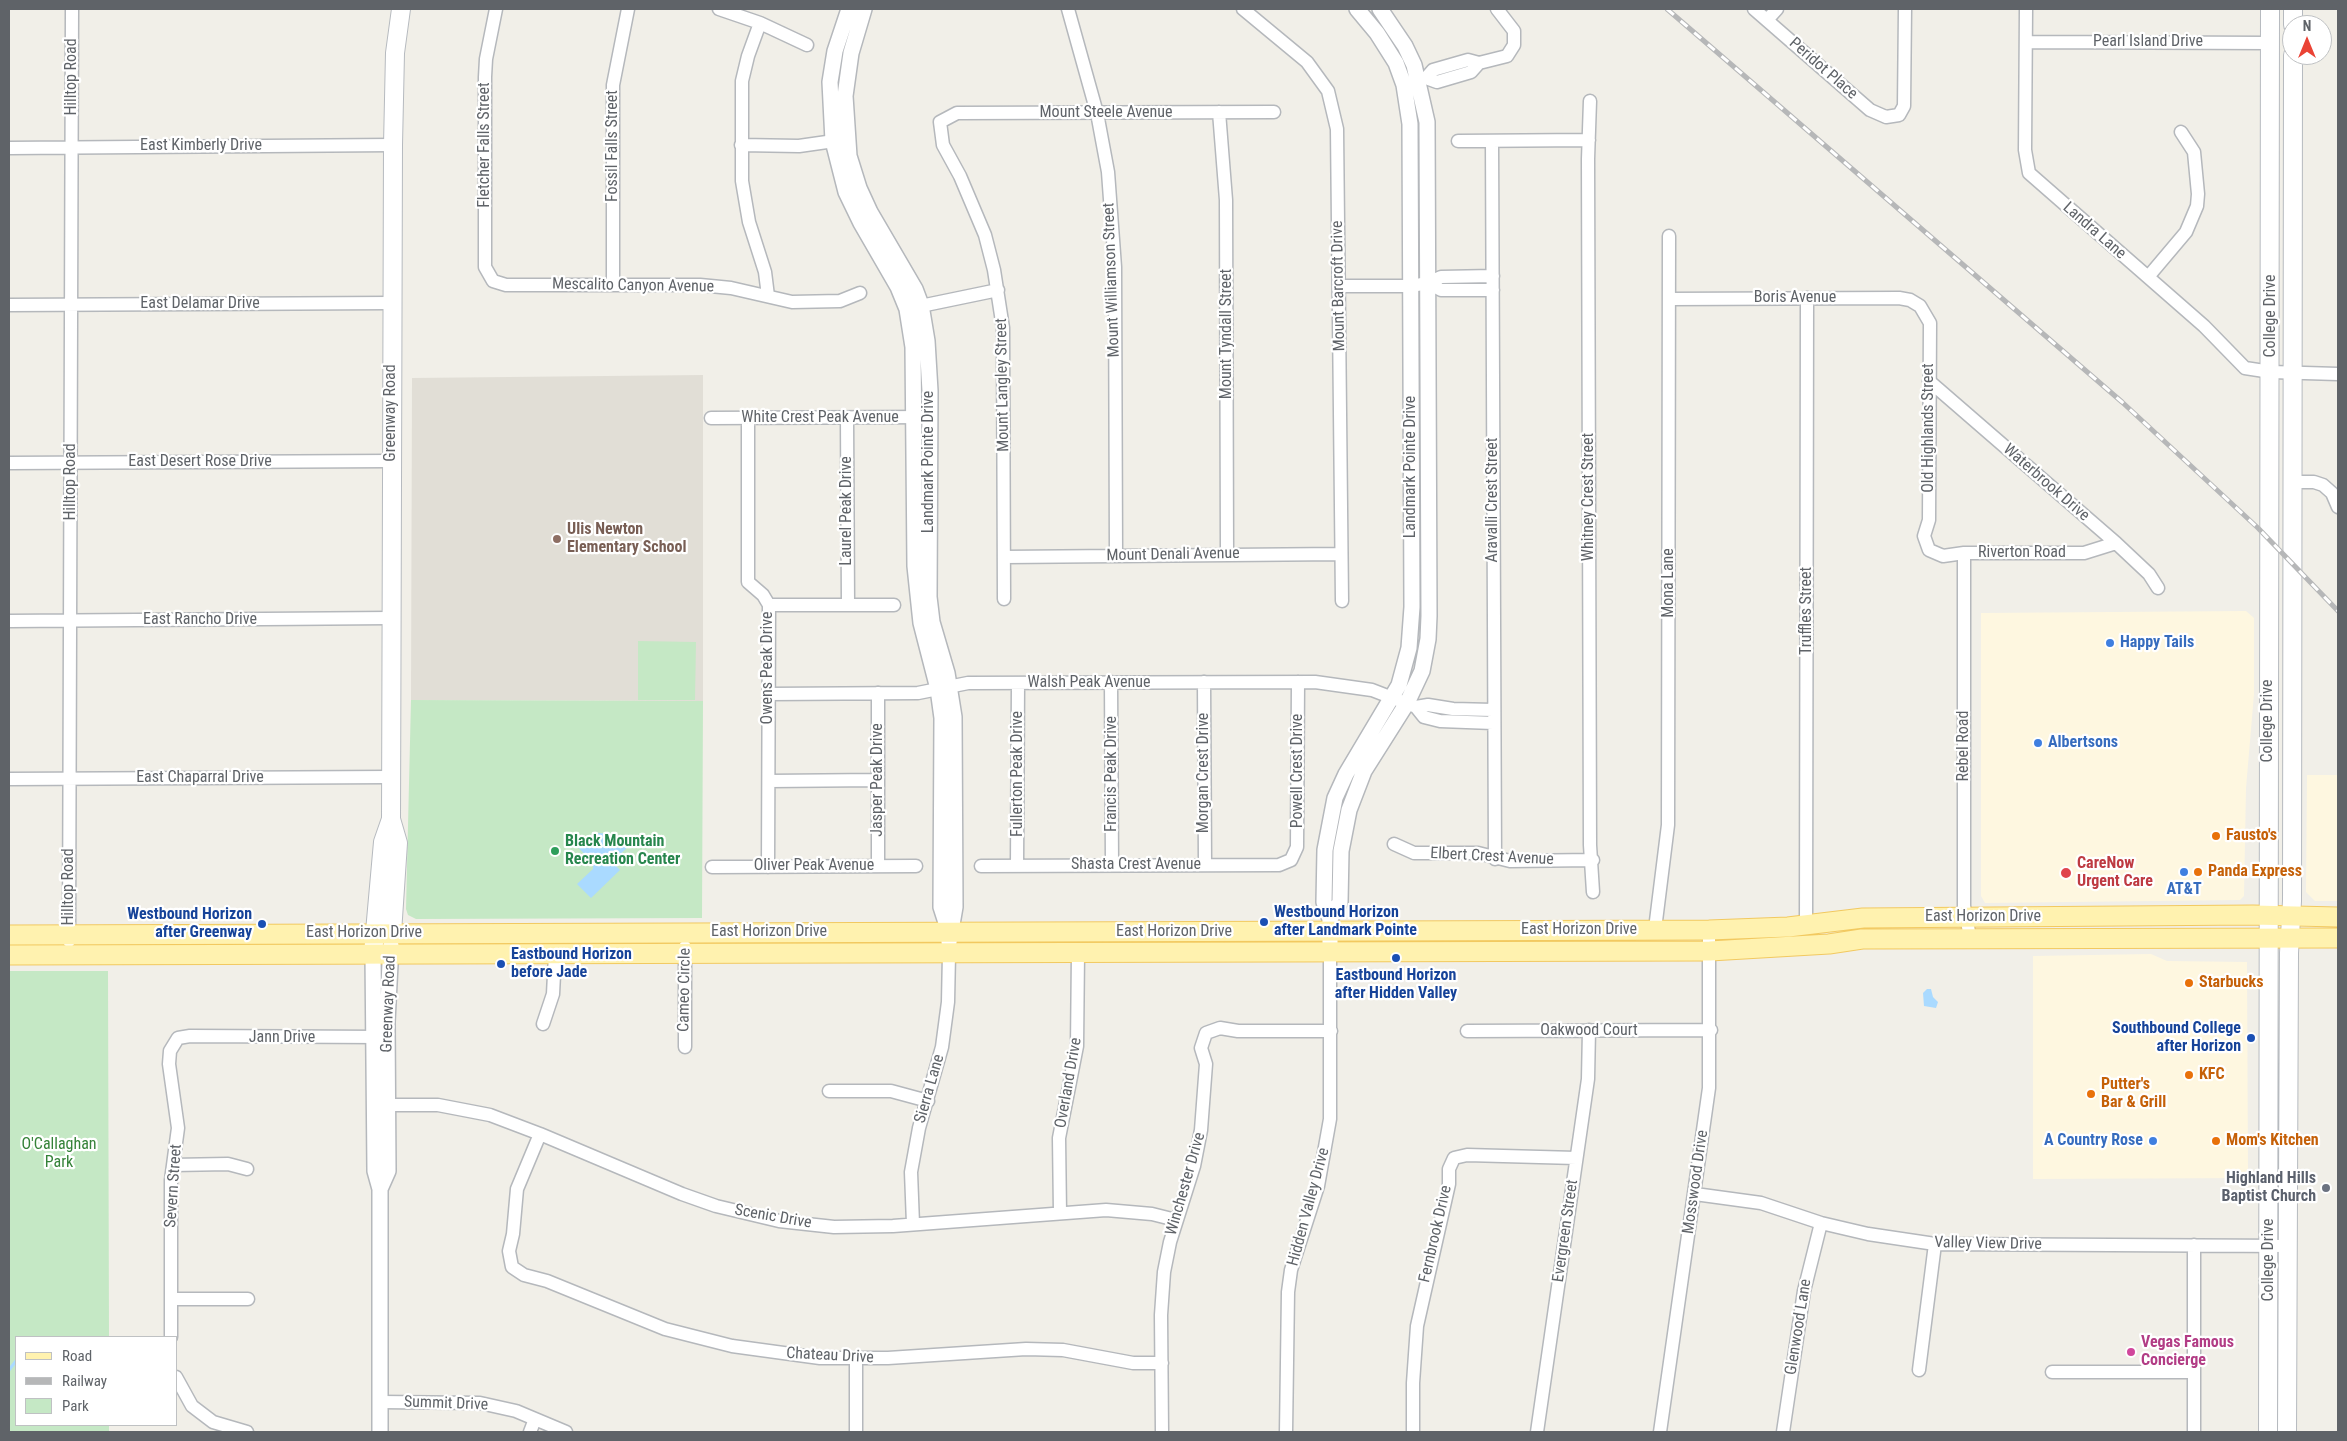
<!DOCTYPE html>
<style>
body{margin:0}
#map{position:relative;width:2347px;height:1441px;overflow:hidden;background:#f1efe8;font-family:"Roboto Condensed",sans-serif}
canvas{display:block}
.frame{position:absolute;inset:0;border:10px solid #5f6368;pointer-events:none}
.legend{position:absolute;left:15px;top:1336px;width:162px;height:90px;box-sizing:border-box;background:#fff;border:1px solid #bfc1c3;margin:0;padding:6px 9px;list-style:none;font-size:15px;color:#5f6368}
.legend li{display:flex;align-items:center;gap:10px;height:25px}
.legend b{width:25px;border:1px solid #bfc1c3}
.north{position:absolute;left:2282px;top:15px;width:50px;height:50px;box-sizing:border-box;background:#fff;border:1px solid #bfc1c3;border-radius:50%;rotate:0deg;font-size:14px;font-weight:700;line-height:20px;text-align:center;color:#5f6368}
.north::after{content:'';display:block;margin:auto;width:18px;height:22px;background:#ea4335;clip-path:polygon(50% 0,100% 100%,50% 72%,0 100%)}
</style>
<div id="map">
<canvas width="2347" height="1441"></canvas>
<div class="frame"></div>
<ul class="legend">
<li><b style="height:6px;background:#fff2af"></b>Road</li>
<li><b style="height:6px;background:#b6b7b8"></b>Railway</li>
<li><b style="height:14px;background:#c5e8c5"></b>Park</li>
</ul>
<div class="north">N</div>
</div>
<script>
const ctx = document.querySelector('canvas').getContext('2d');
ctx.lineJoin = 'round';
function paint(path, color) { ctx.fillStyle = color; ctx.fill(path, 'evenodd'); }
const poly = rows => new Path2D(rows.map(r => 'M' + r).join(''));
function trace(path, color, width, dash) { ctx.strokeStyle = color; ctx.lineWidth = width; ctx.lineCap = dash ? 'butt' : 'round'; ctx.setLineDash(dash || []); ctx.stroke(path); }
function write(font, color, halo, rows, align = 'center') {
  ctx.font = font + ' "Roboto Condensed",sans-serif'; ctx.lineWidth = 4.5; ctx.setLineDash([]); ctx.textBaseline = 'middle'; ctx.strokeStyle = halo; ctx.fillStyle = color; for (const [text, x, y, turn = 0] of rows) {
    ctx.save(); ctx.translate(x, y); ctx.rotate((+turn || 0) * Math.PI / 180); ctx.textAlign = isNaN(turn) ? turn : align; if (halo) ctx.strokeText(text, 0, 0); ctx.fillText(text, 0, 0); ctx.restore();
  }
}
const commercial = poly([
 [2246,611,2254,618,2254,694,2246,788,2244,896,2240,900,1985,903,1981,896,1981,613],
 [2307,775,2338,775,2338,901,2315,901,2306,892],
 [2151,954,2167,961,2247,962,2248,1178,2033,1179,2033,956]
]);
const education = poly([
 [703,375,703,701,411,700,412,378]
]);
const green = poly([
 [638,641,696,642,695,700,638,700],
 [411,700,703,701,702,918,416,919,408,915,406,909],
 [9,971,108,971,109,1337,16,1337,16,1425,109,1425,109,1432,9,1432]
]);
const water = poly([
 [597,833,615,834,631,844,612,862,620,870,591,898,577,884,593,869,593,863,575,844],
 [1927,989,1931,989,1933,997,1938,1002,1936,1008,1924,1006,1923,993]
]);
const stream = poly([
 [9,1370,16,1361]
]);
const minor = poly([
 [496,9,486,59,485,77,485,267,493,281,506,285,700,285,731,288,792,302,840,301,860,293],
 [719,9,760,23,807,45],
 [1068,9,1097,113,1108,172,1115,267,1116,556],
 [1243,9,1307,62,1328,91,1337,129,1342,601],
 [1754,9,1870,110,1886,117,1899,115,1904,106,1905,9],
 [2026,9,2025,150,2029,173,2204,326,2245,368,2271,372,2338,374],
 [1767,20,1777,9],
 [760,23,748,56,742,81,742,181,749,222,765,272,768,296],
 [2026,42,2270,43],
 [1426,78,1437,82,1471,72,1479,63,1507,56,1514,45,1514,31,1497,9],
 [1420,80,1426,78,1433,70,1468,60,1479,63],
 [1590,101,1588,159,1590,845,1593,892],
 [1219,112,1226,200,1227,555],
 [1458,141,1589,140],
 [1492,141,1495,859],
 [741,145,799,146,841,140],
 [9,148,393,145],
 [2148,277,2186,232,2197,206,2198,194,2194,152,2181,132],
 [1428,283,1441,290,1493,290],
 [613,285,613,85,628,9],
 [1339,286,1411,286,1428,283,1441,277,1493,276],
 [1669,299,1899,298,1910,300,1920,306,1930,323,1929,520,1924,536,1929,550,1943,556,1964,553,2084,553,2116,543],
 [9,305,391,303],
 [911,308,998,290],
 [1929,381,2116,543,2149,574,2158,588],
 [711,418,930,417],
 [748,418,748,582,763,595,769,605,768,867],
 [847,418,848,605],
 [9,463,391,461],
 [2291,482,2314,482,2323,485,2332,493,2338,507],
 [1964,553,1964,906,1970,937],
 [1005,557,1341,554],
 [1004,599,1003,328,994,270,985,235,960,176,943,145,940,122,957,113,1274,112],
 [769,605,894,605],
 [9,621,391,618],
 [1111,682,1112,865],
 [1204,682,1205,865],
 [878,693,878,866],
 [769,694,918,693,968,683,1315,682,1372,690,1416,707,1428,705,1453,709,1493,710],
 [1416,707,1424,717,1440,721,1493,723],
 [9,779,390,777],
 [769,781,878,780],
 [1394,844,1414,853,1478,853,1510,861,1593,860],
 [981,866,1279,865,1291,860,1297,847,1298,682],
 [1017,866,1018,683],
 [712,867,916,866],
 [1806,925,1807,298],
 [1655,929,1668,825,1669,236],
 [69,941,72,9],
 [543,1024,553,994,555,955],
 [1467,1031,1711,1030],
 [685,1047,685,947],
 [829,1091,891,1091,928,1101],
 [388,1105,438,1105,490,1115,540,1134,682,1194,716,1206,779,1221,834,1227,893,1226,1106,1210,1152,1214,1176,1220],
 [540,1134,517,1189,513,1234,509,1251,512,1267,524,1275,547,1281,665,1329,732,1346,820,1358,888,1358,1026,1349,1063,1350,1133,1363,1162,1363],
 [173,1165,228,1164,247,1169],
 [1695,1194,1761,1203,1821,1223,1868,1234,1935,1244,2287,1246],
 [1060,1213,1059,1138,1077,1046,1078,953],
 [913,1224,911,1172,919,1128,942,1047,948,1002,949,954],
 [171,1299,248,1299],
 [171,1337,171,1180,178,1128,169,1064,170,1051,178,1038,190,1036,382,1037],
 [1919,1370,1935,1244],
 [2052,1372,2194,1372],
 [176,1377,192,1406,213,1422,247,1432],
 [380,1402,480,1403,516,1411,566,1432],
 [530,1432,535,1419],
 [856,1432,856,1359],
 [1162,1432,1161,1315,1164,1272,1170,1242,1194,1166,1201,1130,1206,1064,1201,1048,1206,1033,1220,1028,1238,1031,1331,1031],
 [1286,1432,1288,1292,1291,1270,1318,1186,1330,1119,1330,952],
 [1413,1432,1413,1383,1417,1326,1449,1184,1449,1169,1454,1158,1467,1155,1576,1158],
 [1537,1432,1588,1079,1589,1030],
 [1660,1432,1709,1088,1709,930],
 [1783,1432,1804,1291,1821,1223],
 [2194,1432,2194,1245]
]);
const tertiary = poly([
 [849,9,835,51,830,82,833,141,846,192,861,223,898,287,907,309,913,347,915,566,921,623,938,689,942,718,941,907,949,932],
 [864,9,851,53,845,96,849,156,859,188,870,212,915,289,921,305,927,341,930,391,929,597,932,622,947,673,954,717,955,907,949,942],
 [1330,919,1340,902,1341,851,1349,810,1364,771,1407,703,1422,671,1428,639,1429,616,1427,122,1414,65,1405,46,1380,9],
 [1330,952,1330,919,1324,902,1325,850,1335,798,1346,774,1399,685,1409,648,1412,607,1410,124,1404,85,1396,63,1377,33,1357,9],
 [373,954,375,1171,380,1189,380,1432],
 [380,1189,388,1171,387,1022,391,945]
]);
const secondary = poly([
 [2293,9,2293,25],
 [392,933,398,843,391,819,393,145,395,53,401,9],
 [373,954,383,842,391,819],
 [2268,1432,2270,9],
 [2287,1432,2289,953,2292,901,2293,55]
]);
const primary = poly([
 [9,935,1709,930,1788,927,1863,918,2253,915,2338,917],
 [9,955,1710,951,1829,944,1862,939,2338,938]
]);
const rail = poly([
 [1667,9,2122,402,2258,528,2338,611]
]);
const markers = [
 [557,539,5,"#8d6e63"],
 [2110,643,5,"#3f7fe0"],
 [2038,743,5,"#3f7fe0"],
 [2216,836,5,"#e8710a"],
 [555,851,5,"#2e9e5b"],
 [2184,872,5,"#3f7fe0"],
 [2198,872,5,"#e8710a"],
 [2066,873,6,"#e0444e"],
 [1264,922,5,"#1a4fb4"],
 [262,924,5,"#1a4fb4"],
 [1396,958,5,"#1a4fb4"],
 [501,964,5,"#1a4fb4"],
 [2189,983,5,"#e8710a"],
 [2251,1038,5,"#1a4fb4"],
 [2189,1075,5,"#e8710a"],
 [2091,1094,5,"#e8710a"],
 [2153,1141,5,"#3f7fe0"],
 [2216,1141,5,"#e8710a"],
 [2326,1188,5,"#6b7280"],
 [2131,1352,5,"#d1479c"]
];
const streetNames = [
 ["Pearl Island Drive",2148,42],
 ["Peridot Place",1823,69,41],
 ["Hilltop Road",72,77,-90],
 ["Mount Steele Avenue",1106,113],
 ["Fletcher Falls Street",485,145,-90],
 ["East Kimberly Drive",201,146],
 ["Fossil Falls Street",613,146,-90],
 ["Landra Lane",2094,231,41],
 ["Mount Williamson Street",1112,280,-92],
 ["Mescalito Canyon Avenue",633,286,1],
 ["Mount Barcroft Drive",1339,286,-91],
 ["Boris Avenue",1795,298],
 ["East Delamar Drive",200,304],
 ["College Drive",2271,316,-90],
 ["Mount Tyndall Street",1227,334,-90],
 ["Mount Langley Street",1003,385,-91],
 ["Greenway Road",391,413,-90],
 ["White Crest Peak Avenue",820,418],
 ["Old Highlands Street",1929,428,-90],
 ["East Desert Rose Drive",200,462],
 ["Landmark Pointe Drive",929,462,-90],
 ["Landmark Pointe Drive",1411,467,-90],
 ["Hilltop Road",71,482,-90],
 ["Waterbrook Drive",2046,483,41],
 ["Whitney Crest Street",1589,497,-90],
 ["Aravalli Crest Street",1493,500,-90],
 ["Laurel Peak Drive",847,511,-90],
 ["Riverton Road",2022,553],
 ["Mount Denali Avenue",1173,555,-1],
 ["Mona Lane",1669,583,-90],
 ["Truffles Street",1807,611,-90],
 ["East Rancho Drive",200,620],
 ["Owens Peak Drive",768,668,-90],
 ["Walsh Peak Avenue",1089,683],
 ["College Drive",2268,721,-90],
 ["Rebel Road",1964,746,-90],
 ["Powell Crest Drive",1298,771,-90],
 ["Morgan Crest Drive",1204,773,-90],
 ["Fullerton Peak Drive",1018,774,-90],
 ["Francis Peak Drive",1112,774,-90],
 ["East Chaparral Drive",200,778],
 ["Jasper Peak Drive",878,780,-90],
 ["Elbert Crest Avenue",1492,857,3],
 ["Shasta Crest Avenue",1136,865],
 ["Oliver Peak Avenue",814,866],
 ["Hilltop Road",69,887,-90],
 ["East Horizon Drive",1983,917],
 ["East Horizon Drive",1579,930],
 ["East Horizon Drive",769,932],
 ["East Horizon Drive",1174,932],
 ["East Horizon Drive",364,933],
 ["Cameo Circle",685,990,-89],
 ["Greenway Road",389,1004,-88],
 ["Oakwood Court",1589,1031],
 ["Jann Drive",282,1038],
 ["Overland Drive",1069,1083,-80],
 ["Sierra Lane",930,1089,-74],
 ["Mosswood Drive",1696,1182,-82],
 ["Winchester Drive",1186,1184,-74],
 ["Severn Street",174,1186,-86],
 ["Hidden Valley Drive",1309,1207,-75],
 ["Scenic Drive",773,1217,10],
 ["Evergreen Street",1566,1231,-82],
 ["Fernbrook Drive",1436,1234,-77],
 ["Valley View Drive",1988,1244,1],
 ["College Drive",2269,1260,-90],
 ["Glenwood Lane",1799,1327,-81],
 ["Chateau Drive",830,1356,3],
 ["Summit Drive",446,1404,2]
];
const educationNames = [
 ["Ulis Newton",567,530],
 ["Elementary School",567,548]
];
const shopNames = [
 ["Happy Tails",2120,643],
 ["Albertsons",2048,743],
 ["AT&T",2184,890,"center"],
 ["A Country Rose",2143,1141,"right"]
];
const foodNames = [
 ["Fausto's",2226,836],
 ["Panda Express",2208,872],
 ["Starbucks",2199,983],
 ["KFC",2199,1075],
 ["Putter's",2101,1085],
 ["Bar & Grill",2101,1103],
 ["Mom's Kitchen",2226,1141]
];
const leisureNames = [
 ["Black Mountain",565,842],
 ["Recreation Center",565,860]
];
const healthNames = [
 ["CareNow",2077,864],
 ["Urgent Care",2077,882]
];
const transitNames = [
 ["Westbound Horizon",1274,913],
 ["after Landmark Pointe",1274,931],
 ["Westbound Horizon",252,915,"right"],
 ["after Greenway",252,933,"right"],
 ["Eastbound Horizon",511,955],
 ["before Jade",511,973],
 ["Eastbound Horizon",1396,976,"center"],
 ["after Hidden Valley",1396,994,"center"],
 ["Southbound College",2241,1029,"right"],
 ["after Horizon",2241,1047,"right"]
];
const parkNames = [
 ["O'Callaghan",59,1145],
 ["Park",59,1163]
];
const worshipNames = [
 ["Highland Hills",2316,1179],
 ["Baptist Church",2316,1197]
];
const hotelNames = [
 ["Vegas Famous",2141,1343],
 ["Concierge",2141,1361]
];
paint(commercial, '#fef7e0');
paint(education, '#e1ded6');
paint(green, '#c5e8c5');
paint(water, '#aadaff');
trace(stream, '#aadaff', 3);
trace(minor, '#b5b8bc', 15);
trace(tertiary, '#b5b8bc', 18);
trace(secondary, '#b6babf', 20);
trace(primary, '#f2c960', 21);
trace(minor, '#fff', 12);
trace(tertiary, '#fff', 15);
trace(secondary, '#fff', 18);
trace(primary, '#fff2af', 19);
trace(rail, '#b6b7b8', 5);
trace(rail, '#fff', 3, [9]);
for (const [x, y, r, color] of markers) { const dot = new Path2D(); dot.arc(x, y, r, 0, 2 * Math.PI); ctx.fillStyle = color; ctx.fill(dot); trace(dot, '#fff', 2); }
write('16px', '#5f6368', '#fff', streetNames);
write('bold 16px', '#785e54', '#fff', educationNames, 'left');
write('bold 16px', '#366cbe', '#fff', shopNames, 'left');
write('bold 16px', '#c56008', '#fff', foodNames, 'left');
write('bold 16px', '#27864d', '#fff', leisureNames, 'left');
write('bold 16px', '#be3a42', '#fff', healthNames, 'left');
write('bold 16px', '#164399', '#fff', transitNames, 'left');
write('16px', '#348238', '#fff', parkNames);
write('bold 16px', '#5b616d', '#fff', worshipNames, 'right');
write('bold 16px', '#b23c85', '#fff', hotelNames, 'left');
</script>
